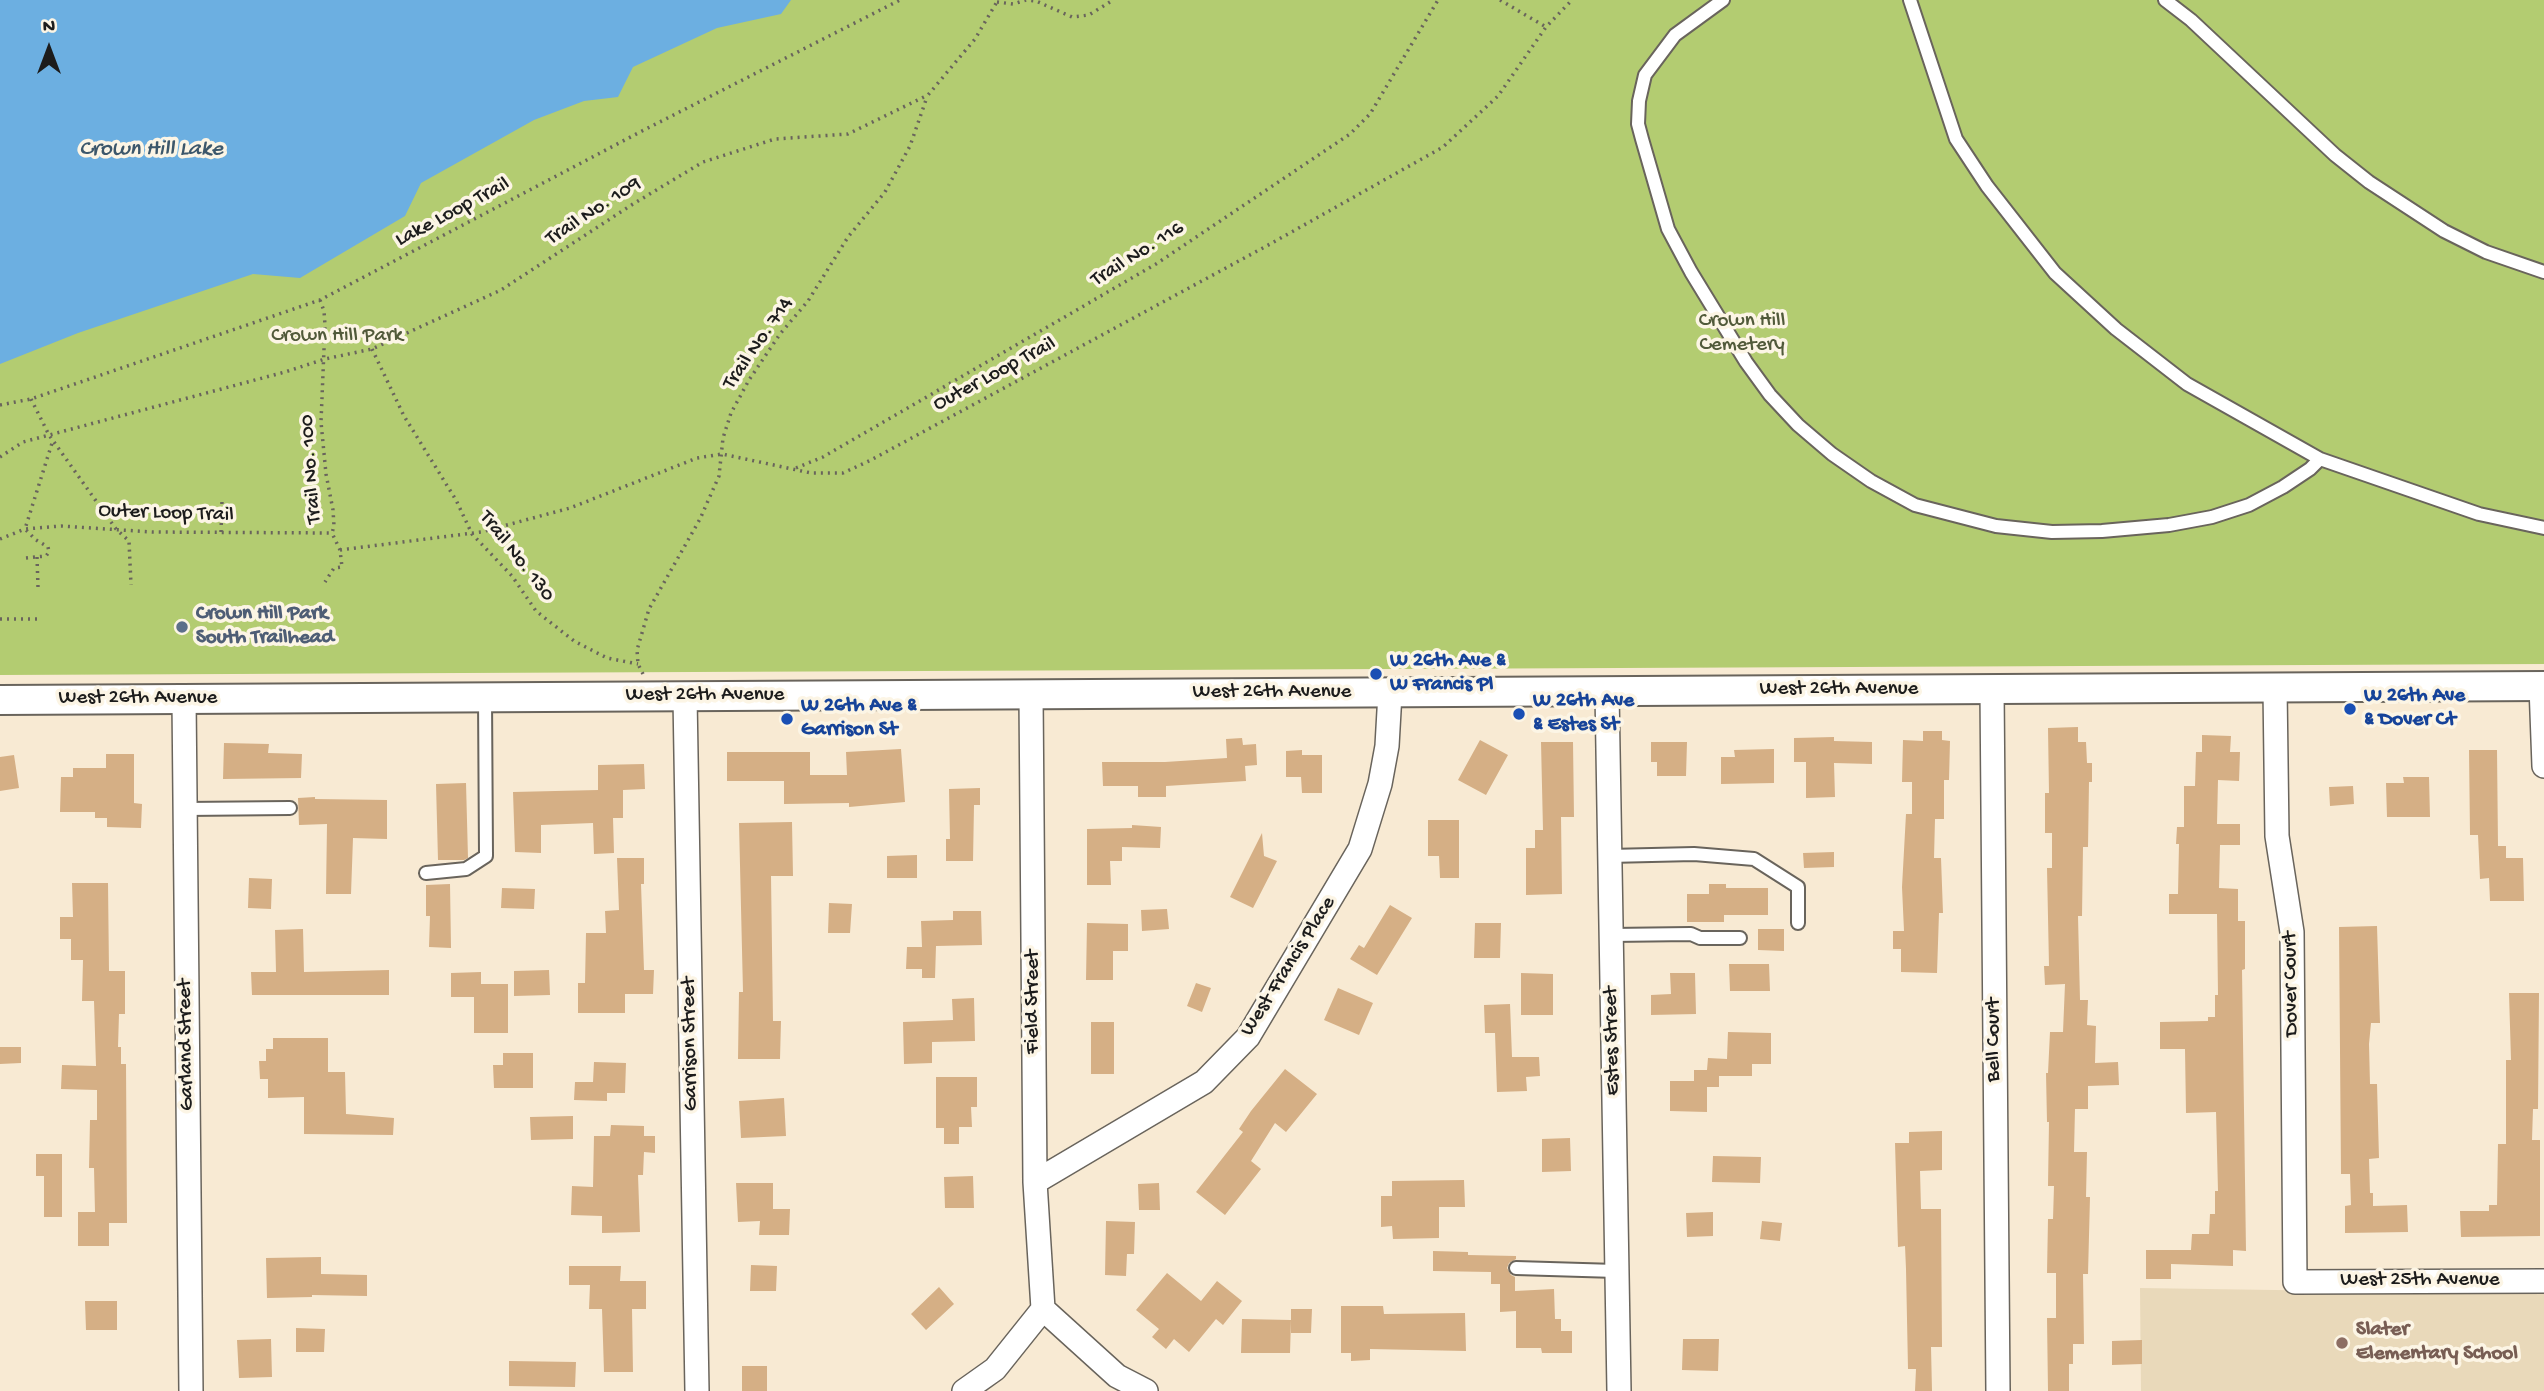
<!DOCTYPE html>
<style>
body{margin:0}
#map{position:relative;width:2544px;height:1391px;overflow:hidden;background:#f8ead3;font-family:"Gochi Hand",sans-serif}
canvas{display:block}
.north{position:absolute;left:14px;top:14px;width:70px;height:70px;-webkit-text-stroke:5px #fcf5e5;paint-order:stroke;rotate:0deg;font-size:19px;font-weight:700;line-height:28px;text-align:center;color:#1c1c1c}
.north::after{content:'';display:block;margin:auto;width:24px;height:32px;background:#1c1c1c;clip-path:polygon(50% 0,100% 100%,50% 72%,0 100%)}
</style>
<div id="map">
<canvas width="2544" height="1391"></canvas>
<div class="north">N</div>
</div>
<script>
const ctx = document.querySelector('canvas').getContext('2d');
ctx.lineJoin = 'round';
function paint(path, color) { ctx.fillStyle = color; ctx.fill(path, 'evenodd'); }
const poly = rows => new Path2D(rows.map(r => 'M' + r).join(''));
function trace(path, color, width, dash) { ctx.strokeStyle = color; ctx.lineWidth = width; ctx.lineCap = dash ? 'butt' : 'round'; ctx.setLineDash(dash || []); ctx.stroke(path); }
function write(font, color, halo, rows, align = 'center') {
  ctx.font = font + ' "Gochi Hand",sans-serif'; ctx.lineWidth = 7; ctx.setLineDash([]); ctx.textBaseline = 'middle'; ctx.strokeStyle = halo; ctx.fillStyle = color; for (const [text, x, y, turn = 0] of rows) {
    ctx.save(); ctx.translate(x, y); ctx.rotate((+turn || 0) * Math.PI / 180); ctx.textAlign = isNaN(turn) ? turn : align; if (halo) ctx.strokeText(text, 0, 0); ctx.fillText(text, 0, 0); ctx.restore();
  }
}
const built = poly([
 [2140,1288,2544,1294,2544,1391,2141,1391]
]);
const green = poly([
 [0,0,2544,0,2544,664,0,675]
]);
const water = poly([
 [0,0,791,0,781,14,717,28,633,67,618,97,584,101,534,120,421,183,405,216,300,278,253,274,78,333,0,364]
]);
const building = poly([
 [2078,727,2078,742,2086,742,2087,763,2092,763,2092,782,2089,782,2088,847,2083,847,2082,916,2078,916,2080,1000,2088,1000,2087,1025,2096,1026,2095,1063,2118,1062,2119,1085,2088,1086,2088,1109,2075,1109,2074,1152,2087,1152,2086,1197,2090,1197,2088,1274,2083,1274,2084,1344,2073,1344,2073,1364,2069,1364,2069,1391,2048,1391,2047,1318,2056,1318,2056,1273,2047,1273,2048,1219,2053,1219,2054,1186,2048,1186,2049,1122,2047,1122,2046,1073,2048,1073,2050,1032,2063,1032,2065,984,2045,985,2044,966,2049,966,2047,868,2052,868,2052,833,2045,833,2045,793,2049,793,2048,728],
 [1923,731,1942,731,1942,740,1950,741,1949,780,1944,780,1944,819,1935,819,1934,858,1941,858,1943,913,1939,913,1937,973,1901,972,1901,949,1893,949,1893,931,1904,931,1902,887,1906,814,1912,814,1912,782,1902,782,1903,740,1923,741],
 [2202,735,2231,736,2230,752,2240,752,2239,781,2218,780,2217,824,2240,824,2240,845,2220,845,2219,888,2238,889,2238,921,2245,921,2245,969,2242,970,2246,1251,2233,1250,2233,1266,2171,1264,2171,1279,2146,1279,2146,1250,2191,1250,2192,1234,2209,1234,2210,1214,2215,1214,2215,1191,2218,1191,2216,1112,2186,1113,2185,1049,2160,1049,2160,1022,2208,1021,2208,1017,2215,1017,2215,995,2218,995,2217,914,2169,914,2169,894,2178,894,2179,844,2176,844,2177,827,2184,827,2184,786,2195,786,2196,752,2202,752],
 [1834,737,1834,741,1872,742,1872,764,1834,763,1835,797,1806,798,1806,762,1794,762,1794,738],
 [1242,738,1243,745,1256,744,1257,765,1245,766,1246,781,1166,786,1166,797,1138,797,1138,786,1103,786,1102,762,1165,762,1227,758,1226,739],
 [1480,740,1508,755,1486,795,1458,780],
 [1541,742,1573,742,1574,817,1561,817,1562,894,1526,895,1526,848,1535,848,1535,830,1543,830],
 [1651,742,1687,742,1686,776,1657,776,1657,762,1651,762],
 [224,743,269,744,268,753,302,754,301,778,223,779],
 [901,749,905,802,849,807,849,803,784,804,784,781,727,781,727,752,810,752,810,775,847,775,846,752],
 [1774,749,1774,783,1721,784,1721,757,1735,757,1734,750],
 [1302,750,1302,755,1322,755,1322,793,1302,793,1301,777,1286,777,1286,751],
 [2469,750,2497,750,2498,846,2506,846,2506,858,2523,858,2524,901,2490,901,2489,878,2480,879,2478,835,2470,835],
 [106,754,134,754,134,803,142,804,141,828,107,827,107,818,95,818,95,812,60,812,61,777,73,777,73,768,106,768],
 [14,755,19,788,0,791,0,757],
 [644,764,645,789,623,790,623,818,613,818,614,853,594,854,593,823,541,825,541,853,515,852,513,792,598,790,598,765],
 [2403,777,2429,777,2430,817,2387,817,2386,783,2404,783],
 [466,783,468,858,464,860,438,860,436,784],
 [2353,786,2354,804,2330,806,2329,787],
 [980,788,980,805,974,805,973,861,946,861,946,839,950,839,949,789],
 [315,797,315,799,387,800,387,839,353,838,351,894,326,894,327,824,299,825,298,798],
 [1428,820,1459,820,1459,878,1440,878,1439,856,1428,856],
 [792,822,793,876,771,876,773,1021,781,1021,780,1059,738,1059,739,992,743,992,739,823],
 [1132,825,1161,827,1160,848,1122,847,1122,861,1110,861,1111,885,1087,885,1087,829,1132,828],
 [1262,833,1264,856,1277,861,1253,908,1230,897],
 [1834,852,1834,867,1804,868,1803,853],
 [917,855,917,878,887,878,887,856],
 [617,858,644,858,644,884,641,884,644,970,654,970,653,994,625,994,625,1013,578,1013,578,983,585,983,586,933,606,933,605,911,619,910],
 [249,878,272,879,271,909,248,908],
 [72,883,108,883,109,971,125,971,125,1014,119,1014,118,1047,121,1047,121,1064,126,1064,127,1223,109,1223,109,1246,78,1246,78,1212,95,1212,94,1168,89,1168,90,1120,97,1120,97,1090,61,1089,62,1065,96,1066,94,1001,82,1001,83,960,71,960,71,939,60,939,60,917,73,917],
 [450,884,451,948,429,947,430,916,426,916,426,885],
 [1709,884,1726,884,1726,888,1768,888,1768,915,1724,915,1724,922,1687,922,1687,894,1709,894],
 [502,888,535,889,534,909,501,908],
 [829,903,852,904,850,933,828,933],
 [1390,905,1412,918,1377,975,1350,959,1359,945,1364,948],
 [1167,909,1169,929,1142,931,1141,910],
 [953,911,981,911,982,945,936,946,935,978,922,978,922,969,906,969,907,947,922,947,921,921,953,920],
 [1087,923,1128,924,1128,951,1113,951,1113,980,1086,980],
 [1475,923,1501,923,1500,958,1474,958],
 [2377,926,2380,1023,2371,1023,2369,1044,2370,1084,2377,1084,2379,1158,2369,1159,2370,1193,2373,1193,2373,1206,2407,1205,2408,1232,2345,1233,2345,1206,2351,1205,2350,1174,2341,1174,2339,927],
 [303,929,304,972,389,970,389,995,252,995,251,972,276,972,275,930],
 [1758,929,1784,929,1784,951,1758,950],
 [1729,964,1769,964,1770,991,1730,991],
 [549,970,550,995,514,996,514,971],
 [481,972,481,984,508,984,508,1033,474,1033,474,997,451,997,451,973],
 [1521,973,1553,974,1553,1015,1521,1015],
 [1670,973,1695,973,1696,1014,1651,1015,1651,995,1671,994],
 [1196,983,1211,988,1202,1012,1187,1006],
 [1338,988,1373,1003,1359,1035,1324,1020],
 [2509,993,2539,993,2538,1109,2533,1109,2532,1140,2540,1140,2540,1236,2461,1237,2460,1211,2489,1211,2489,1205,2497,1205,2498,1144,2506,1144,2506,1060,2511,1060],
 [974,998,975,1041,932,1042,932,1063,904,1064,903,1022,953,1020,952,999],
 [1510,1004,1512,1057,1539,1057,1540,1076,1526,1077,1527,1091,1497,1092,1495,1033,1485,1033,1484,1005],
 [1091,1022,1114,1022,1114,1074,1091,1074],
 [1728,1032,1771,1033,1771,1064,1752,1064,1752,1076,1719,1076,1719,1087,1707,1087,1707,1112,1670,1111,1670,1081,1694,1081,1694,1070,1707,1070,1708,1058,1727,1059],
 [273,1038,328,1038,328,1072,345,1072,346,1114,394,1118,393,1135,304,1134,304,1097,268,1098,268,1079,260,1079,259,1061,266,1061,266,1049,273,1049],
 [0,1047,21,1047,21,1063,0,1064],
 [503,1053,533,1053,533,1088,494,1088,493,1065,503,1065],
 [594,1062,626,1063,625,1093,607,1093,607,1101,574,1100,575,1082,593,1082],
 [1285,1069,1317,1094,1286,1132,1275,1123,1251,1161,1261,1169,1225,1215,1196,1192,1243,1132,1239,1129,1251,1111],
 [936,1077,977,1077,977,1107,971,1107,972,1127,959,1127,959,1144,944,1144,944,1128,936,1128],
 [784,1098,786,1136,741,1138,739,1101],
 [573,1116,573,1139,531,1140,530,1117],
 [611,1125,644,1126,644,1136,655,1136,655,1153,644,1152,643,1175,638,1175,640,1232,602,1233,602,1216,571,1215,572,1186,593,1187,594,1136,610,1136],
 [1942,1131,1942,1170,1920,1171,1921,1209,1941,1209,1942,1347,1931,1347,1932,1391,1915,1391,1916,1369,1908,1369,1906,1269,1905,1246,1898,1247,1895,1143,1909,1143,1909,1132],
 [1570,1138,1571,1171,1542,1172,1542,1139],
 [36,1154,62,1154,62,1217,44,1217,44,1176,36,1176],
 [1713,1156,1761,1157,1760,1183,1712,1182],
 [973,1176,974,1208,945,1208,944,1177],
 [1464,1180,1465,1207,1439,1207,1439,1238,1393,1239,1392,1226,1381,1227,1381,1196,1392,1196,1392,1181],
 [736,1183,773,1183,773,1209,790,1209,789,1235,759,1235,760,1221,738,1222],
 [1159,1183,1160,1210,1139,1210,1138,1184],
 [1713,1212,1713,1236,1687,1237,1686,1213],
 [1106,1221,1135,1222,1134,1254,1127,1254,1126,1276,1105,1275],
 [1762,1221,1782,1223,1780,1241,1760,1239],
 [1433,1251,1468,1252,1468,1255,1516,1256,1516,1259,1509,1263,1507,1268,1511,1275,1515,1277,1515,1291,1554,1289,1555,1319,1561,1319,1561,1331,1572,1331,1572,1353,1542,1353,1541,1348,1516,1348,1516,1311,1500,1312,1500,1284,1491,1284,1491,1272,1433,1271],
 [321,1257,321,1274,367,1275,367,1296,312,1295,312,1297,267,1298,266,1258],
 [751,1265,777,1266,776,1291,750,1291],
 [569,1266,621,1266,620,1281,646,1281,646,1309,632,1309,633,1372,604,1372,602,1309,589,1309,590,1285,569,1285],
 [1167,1273,1201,1301,1217,1281,1242,1301,1223,1325,1216,1319,1189,1352,1174,1339,1166,1349,1152,1337,1159,1329,1136,1310],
 [939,1287,954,1304,926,1330,911,1314],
 [85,1301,117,1301,117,1330,86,1330],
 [1341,1306,1383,1306,1384,1314,1465,1313,1466,1351,1370,1349,1370,1360,1351,1361,1351,1353,1341,1353],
 [1291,1309,1312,1309,1311,1333,1291,1333],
 [1242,1319,1291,1320,1290,1353,1241,1353],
 [296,1328,325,1329,324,1352,296,1352],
 [271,1339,272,1377,239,1378,237,1340],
 [1683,1339,1719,1339,1718,1371,1682,1370],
 [2142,1340,2142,1364,2112,1365,2112,1341],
 [509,1361,576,1362,575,1387,509,1386],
 [742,1366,767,1366,767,1391,742,1391]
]);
const path = poly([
 [1500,0,1546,27],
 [997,2,1013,4,1026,0,1036,1,1072,17,1089,15,1113,0],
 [320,300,324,311,325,325,321,422,326,474,333,510,334,526,332,533,340,550,342,567,334,568,325,582],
 [372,349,404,416,456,500,472,534,512,576,536,611,574,641,607,658,638,664],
 [31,399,49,435,116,529,129,541,131,585],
 [0,405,31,399,320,300,642,131,900,0],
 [0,457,23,442,285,372,325,359,372,349,501,290,633,204,703,162,775,139,848,134,928,95,975,39,998,0],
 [796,468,823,457,1156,264,1350,134,1370,114,1438,0],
 [221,532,222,501],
 [0,539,25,529,61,526,152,532,332,533],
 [340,550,481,532,570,508,697,458,722,454,811,473,843,473,871,460,1272,243,1443,147,1498,96,1546,27,1572,0],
 [37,557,38,587],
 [26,558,46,556,49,552,48,547,36,540,25,529,53,440],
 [0,619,38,619],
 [643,674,638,664,637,650,649,609,700,519,719,476,723,438,731,413,749,380,780,334,808,301,848,237,885,192,910,146,927,97]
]);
const service = poly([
 [1723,0,1675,35,1645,75,1639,101,1638,124,1642,139,1668,229,1691,272,1746,362,1770,395,1798,425,1832,454,1871,481,1915,505,1996,526,2052,532,2102,531,2169,525,2212,517,2249,505,2283,487,2310,469,2320,459],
 [1910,0,1956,139,1987,186,2055,273,2116,329,2187,384,2320,459,2479,514,2544,528],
 [2165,0,2191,20,2335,155,2369,182,2444,231,2486,252,2544,272],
 [185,809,290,808],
 [1609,856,1694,854,1754,859,1798,887,1798,923],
 [426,873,466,869,486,856,485,697],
 [1611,935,1691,934,1700,938,1740,938],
 [1516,1268,1616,1271]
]);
const minor = poly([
 [2541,686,2544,766],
 [2275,688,2277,836,2292,932,2295,1282,2544,1281],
 [1992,689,1998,1391],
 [1607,692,1619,1391],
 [1031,695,1035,1182,1043,1309],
 [685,697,697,1391],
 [184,699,191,1391],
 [1035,1182,1204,1082,1248,1037,1360,849,1380,784,1387,746,1390,693],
 [1043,1309,1117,1376,1146,1391],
 [964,1391,995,1369,1043,1309]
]);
const tertiary = poly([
 [0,700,2544,686]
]);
const markers = [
 [182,627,7,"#5c6f8a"],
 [1376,674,7,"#1a4fb4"],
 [2350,709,7,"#1a4fb4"],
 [1519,714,7,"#1a4fb4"],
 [787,719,7,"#1a4fb4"],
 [2342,1343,7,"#8d6e63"]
];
const streetNames = [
 ["Trail No. 109",594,212,-33],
 ["Lake Loop Trail",453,213,-28],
 ["Trail No. 116",1138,255,-32],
 ["Trail No. 714",759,344,-55],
 ["Outer Loop Trail",995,375,-28],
 ["Trail No. 100",312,469,-94],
 ["Outer Loop Trail",166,514,2],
 ["Trail No. 130",516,557,52],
 ["West 26th Avenue",1839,690],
 ["West 26th Avenue",1272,693],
 ["West 26th Avenue",705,696],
 ["West 26th Avenue",138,699],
 ["West Francis Place",1289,967,-58],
 ["Dover Court",2292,984,-91],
 ["Field Street",1034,1002,-90],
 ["Bell Court",1995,1040,-90],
 ["Estes Street",1613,1041,-91],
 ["Garrison Street",691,1044,-91],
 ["Garland Street",187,1045,-91],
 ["West 25th Avenue",2420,1281]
];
const parkNames = [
 ["Crown Hill",1742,322],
 ["Cemetery",1742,346],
 ["Crown Hill Park",337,337]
];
const serviceNames = [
 ["Crown Hill Park",196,615],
 ["South Trailhead",196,639]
];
const transitNames = [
 ["W 26th Ave &",1390,662],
 ["W Francis Pl",1390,686],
 ["W 26th Ave",2364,697],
 ["& Dover Ct",2364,721],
 ["W 26th Ave",1533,702],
 ["& Estes St",1533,726],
 ["W 26th Ave &",801,707],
 ["Garrison St",801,731]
];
const educationNames = [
 ["Slater",2356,1331],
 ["Elementary School",2356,1355]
];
const waterNames = [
 ["Crown Hill Lake",151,150]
];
paint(built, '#e9d9ba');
paint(green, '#b3cc71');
paint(water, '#6cafe1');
paint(building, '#d5af85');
trace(service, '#69645c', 16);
trace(minor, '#69645c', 26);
trace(tertiary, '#69645c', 32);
trace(path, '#69645c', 3.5, [2, 5]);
trace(service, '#fff', 12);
trace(minor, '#fff', 23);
trace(tertiary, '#fff', 28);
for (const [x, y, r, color] of markers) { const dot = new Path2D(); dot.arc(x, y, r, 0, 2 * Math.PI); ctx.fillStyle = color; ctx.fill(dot); trace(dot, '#fcf5e5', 2.5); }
write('21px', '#1c1c1c', '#fcf5e5', streetNames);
write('21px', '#515a3a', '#fcf5e5', parkNames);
write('bold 21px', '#4e5e75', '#fcf5e5', serviceNames, 'left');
write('bold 21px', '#164399', '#fcf5e5', transitNames, 'left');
write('bold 21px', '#785e54', '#fcf5e5', educationNames, 'left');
write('italic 23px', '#3c576b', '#fcf5e5', waterNames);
</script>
